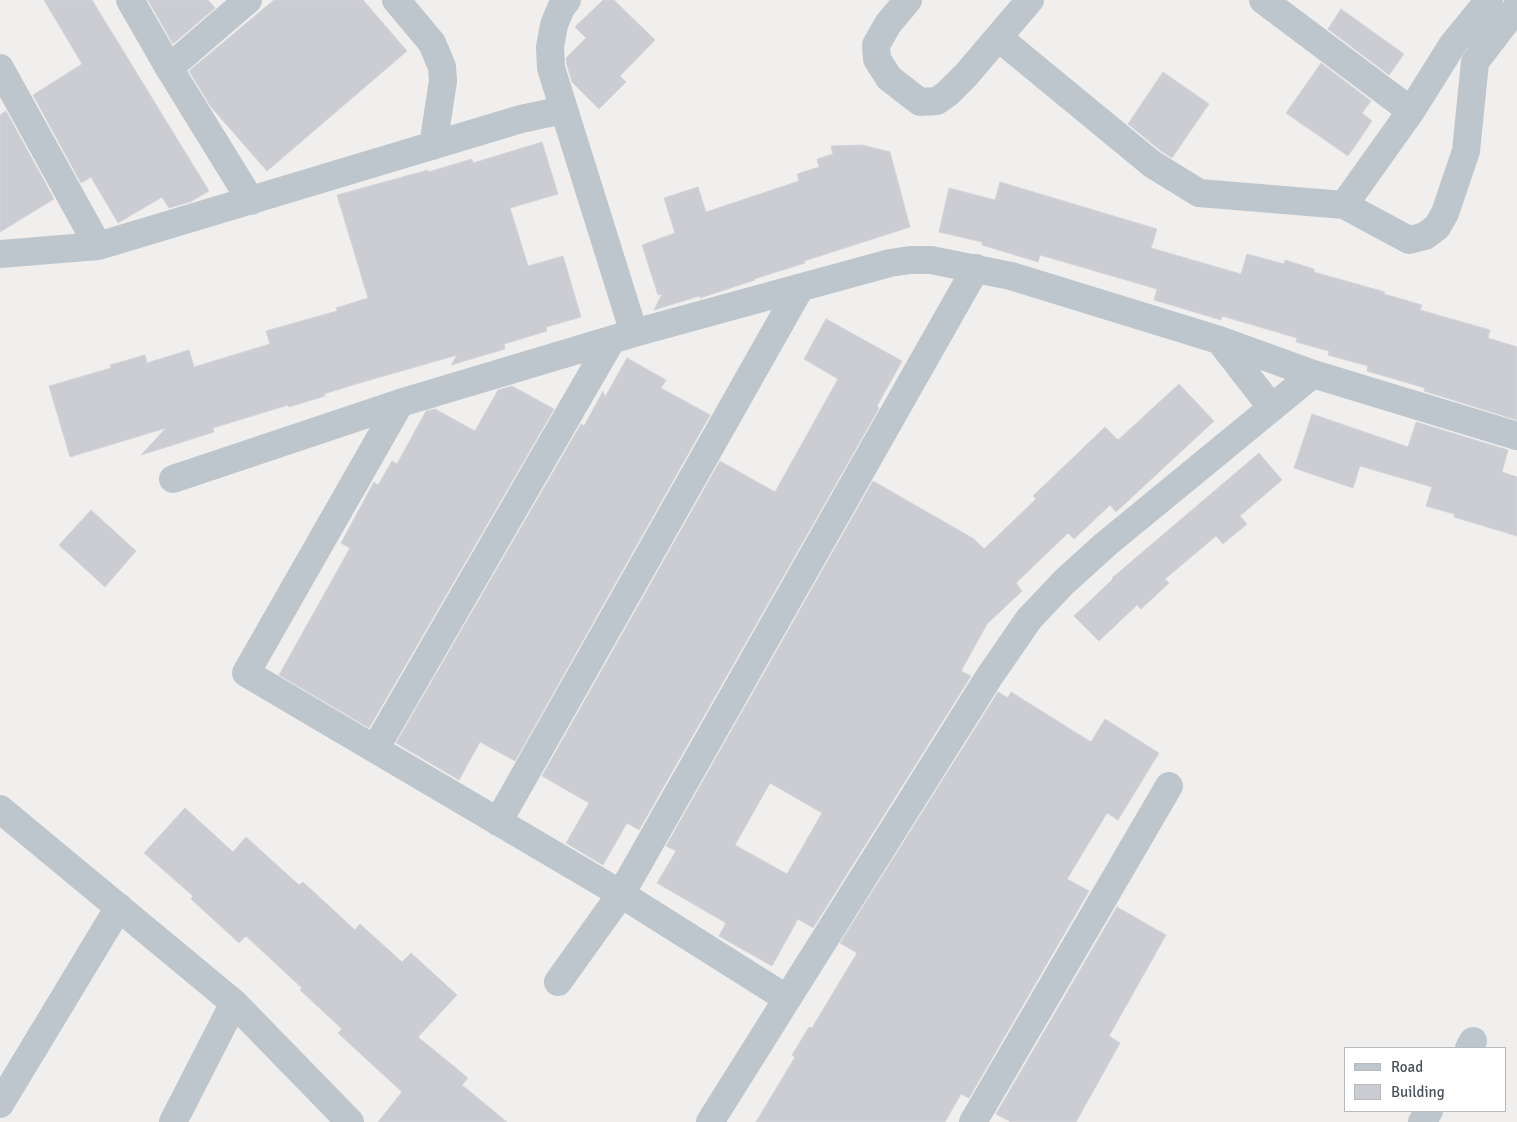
<!DOCTYPE html>
<style>
body{margin:0}
#map{position:relative;width:1517px;height:1122px;overflow:hidden;background:#f1eeee;font-family:Signika,sans-serif}
canvas{display:block}
.legend{position:absolute;left:1344px;top:1047px;width:162px;height:65px;box-sizing:border-box;background:#fff;border:1px solid #b5babd;margin:0;padding:6px 9px;list-style:none;font-size:15px;color:#47525a}
.legend li{display:flex;align-items:center;gap:10px;height:25px}
.legend b{width:25px;border:1px solid #b5babd}
</style>
<div id="map">
<canvas width="1517" height="1122"></canvas>
<ul class="legend">
<li><b style="height:6px;background:#bdc6cc"></b>Road</li>
<li><b style="height:14px;background:#cbcdd3"></b>Building</li>
</ul>
</div>
<script>
const ctx = document.querySelector('canvas').getContext('2d');
ctx.lineJoin = 'round';
function paint(path, color) { ctx.fillStyle = color; ctx.fill(path, 'evenodd'); }
const poly = rows => new Path2D(rows.map(r => 'M' + r).join(''));
function trace(path, color, width, dash) { ctx.strokeStyle = color; ctx.lineWidth = width; ctx.lineCap = dash ? 'butt' : 'round'; ctx.setLineDash(dash || []); ctx.stroke(path); }
const building = poly([
 [44,0,92,0,209,191,190,202,169,208,162,197,118,223,91,177,81,183,33,95,82,64,44,0],
 [148,0,208,0,215,8,173,44,148,0],
 [274,0,363,0,407,51,267,171,211,107,189,71,274,0],
 [603,0,614,0,655,40,620,76,626,82,599,109,572,82,567,65,566,58,586,38,575,27,603,0],
 [1341,9,1404,54,1389,75,1328,29,1341,9],
 [1321,63,1371,101,1362,113,1372,121,1348,156,1286,113,1321,63],
 [1163,72,1209,104,1172,158,1161,151,1128,124,1163,72],
 [6,111,54,199,0,232,0,115,6,111],
 [542,142,558,194,510,208,528,266,563,256,581,317,546,327,547,331,504,344,505,349,451,365,457,355,356,384,324,394,325,396,289,407,288,405,213,428,214,432,141,455,166,428,70,457,49,386,111,368,110,365,145,355,147,363,189,350,194,367,270,344,266,331,337,311,336,308,368,298,337,195,428,170,428,172,472,159,473,163,542,142],
 [862,145,890,152,910,227,804,261,805,263,754,279,755,280,700,298,699,296,654,310,662,294,658,295,642,245,675,233,664,198,698,187,706,212,799,181,797,174,819,167,817,159,833,154,831,146,862,145],
 [1000,182,1157,229,1151,248,1241,274,1247,254,1284,264,1285,260,1314,269,1314,272,1385,292,1384,294,1422,305,1420,310,1490,330,1488,338,1517,347,1517,420,1424,391,1425,388,1367,371,1368,366,1328,355,1329,351,1296,342,1297,338,1222,316,1221,320,1154,300,1157,289,1040,255,1038,262,982,245,982,242,939,232,949,188,995,200,1000,182],
 [826,319,902,361,877,406,879,408,639,830,627,823,603,865,566,843,589,803,542,776,720,461,775,492,838,379,804,359,826,319],
 [627,358,666,380,661,388,710,415,515,761,480,742,459,780,396,743,581,424,584,426,603,391,605,397,627,358],
 [1179,384,1214,421,1116,512,1110,505,1074,539,1068,533,1016,583,1022,591,987,624,961,671,971,676,813,928,798,919,772,966,719,936,726,923,657,883,676,851,666,846,873,481,974,539,984,549,1036,499,1033,496,1105,427,1118,440,1179,384],
 [770,783,822,813,787,874,735,845,770,783],
 [512,386,554,409,369,728,279,675,350,548,341,543,374,482,378,485,392,461,397,464,426,411,435,409,475,431,498,390,512,386],
 [1312,414,1408,447,1416,422,1508,450,1502,472,1517,477,1517,536,1454,517,1454,514,1426,506,1432,487,1360,466,1353,488,1294,468,1312,414],
 [1259,453,1282,480,1240,516,1247,524,1223,544,1216,536,1165,579,1169,583,1141,609,1137,605,1099,641,1074,616,1113,579,1112,578,1259,453],
 [91,510,136,551,105,587,59,545,91,510],
 [998,692,1008,698,1011,692,1091,742,1105,719,1159,753,1118,820,1107,813,1067,879,1089,891,969,1098,961,1094,945,1122,756,1122,795,1057,792,1055,809,1027,812,1028,857,953,840,943,998,692],
 [185,808,233,852,246,837,299,885,303,882,355,930,360,924,402,962,411,953,457,995,418,1037,468,1078,462,1085,507,1122,378,1122,402,1092,338,1033,342,1029,300,990,302,988,246,936,239,943,191,899,193,896,144,853,185,808],
 [1117,907,1166,935,1109,1036,1120,1043,1076,1122,1011,1122,996,1114,1117,907]
]);
const minor = poly([
 [130,0,169,68,251,201],
 [396,0,432,43,442,67,443,81,433,146],
 [567,0,561,8,554,25,550,47,551,68,634,333],
 [908,0,888,24,876,45,877,59,889,78,920,102,937,101,948,93,966,75,1030,0],
 [1263,0,1411,111],
 [999,38,1152,164,1199,193,1344,205,1409,240,1425,236,1437,227,1445,213,1466,151,1475,62,1517,7],
 [0,68,98,246],
 [169,68,248,0],
 [1344,205,1411,111,1453,44,1489,0],
 [0,254,98,246,521,119,563,110],
 [1219,340,1272,408],
 [400,403,246,673,621,894,786,998],
 [173,479,400,403,634,333,890,263,910,260,931,260,1011,276,1219,340,1313,374,1517,436],
 [375,749,611,341],
 [0,809,234,1003,350,1122],
 [498,822,800,288],
 [558,982,621,894,976,268],
 [1469,1048,1473,1041],
 [0,1104,119,907],
 [173,1122,234,1003],
 [710,1122,989,677,1029,619,1064,582,1106,544,1313,374],
 [973,1122,1169,786],
 [1422,1122,1429,1111]
]);
paint(building, '#cbcdd3');
trace(building, '#d2d4d9', 1);
trace(minor, '#bdc6cc', 28);
</script>
